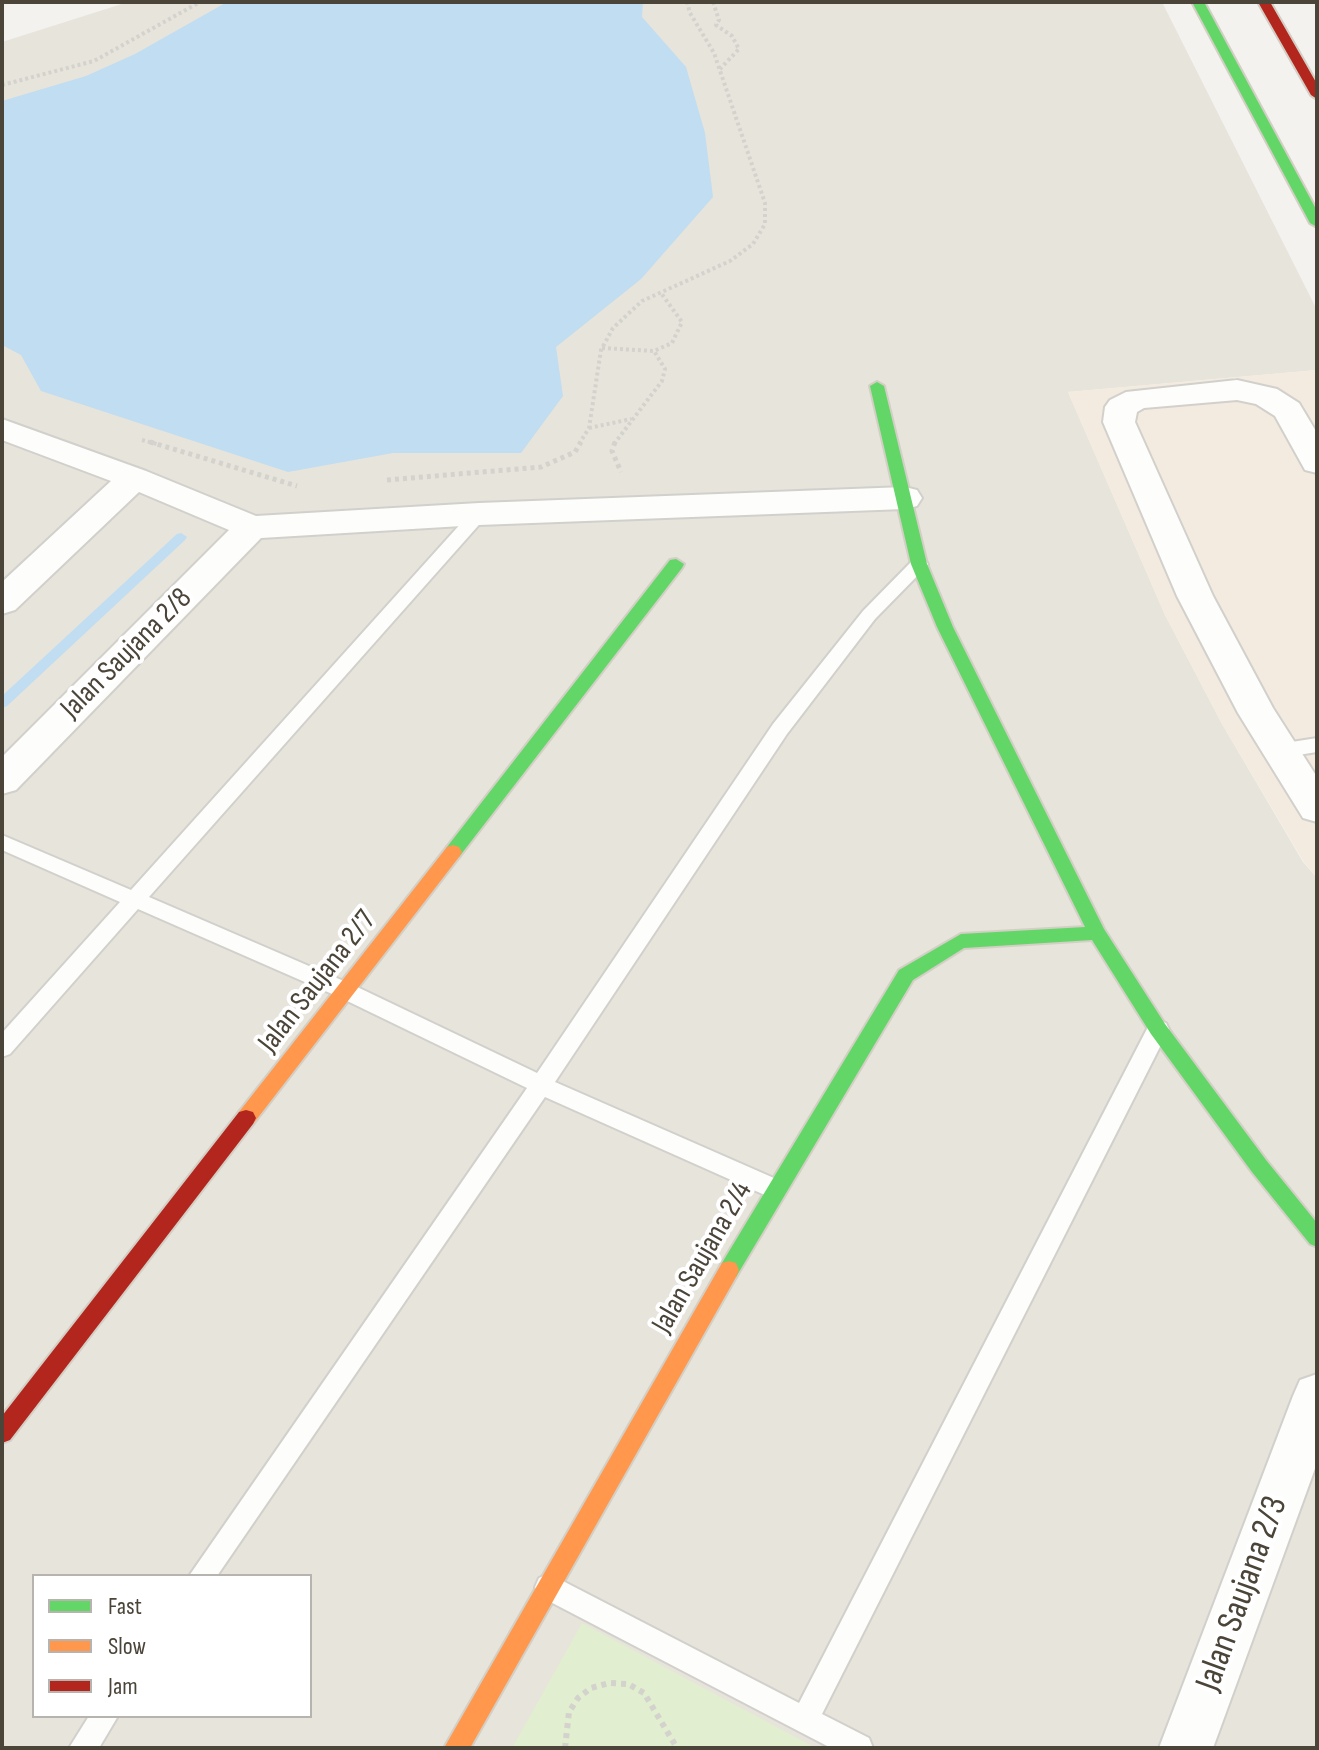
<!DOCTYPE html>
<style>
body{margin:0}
#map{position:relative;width:1319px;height:1750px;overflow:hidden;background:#f4f2ee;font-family:"Sofia Sans Condensed",sans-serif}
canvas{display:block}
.frame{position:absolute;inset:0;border:4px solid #4b4439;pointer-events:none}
.legend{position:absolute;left:32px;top:1574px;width:280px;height:144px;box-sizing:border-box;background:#fff;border:2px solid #b7b4b0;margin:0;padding:10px 14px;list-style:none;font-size:24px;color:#4b4439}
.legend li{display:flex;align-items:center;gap:16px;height:40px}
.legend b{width:40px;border:2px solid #b7b4b0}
</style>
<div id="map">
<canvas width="1319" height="1750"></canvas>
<div class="frame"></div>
<ul class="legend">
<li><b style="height:10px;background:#63d668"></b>Fast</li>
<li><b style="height:10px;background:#ff974d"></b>Slow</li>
<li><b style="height:10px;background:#b3261e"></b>Jam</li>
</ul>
</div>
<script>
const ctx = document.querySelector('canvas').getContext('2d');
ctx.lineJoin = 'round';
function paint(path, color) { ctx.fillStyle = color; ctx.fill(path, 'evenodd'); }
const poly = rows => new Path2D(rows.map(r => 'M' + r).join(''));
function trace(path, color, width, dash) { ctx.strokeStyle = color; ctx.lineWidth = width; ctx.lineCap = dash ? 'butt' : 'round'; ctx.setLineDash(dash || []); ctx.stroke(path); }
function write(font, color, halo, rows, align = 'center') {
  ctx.font = font + ' "Sofia Sans Condensed",sans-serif'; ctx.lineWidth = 8; ctx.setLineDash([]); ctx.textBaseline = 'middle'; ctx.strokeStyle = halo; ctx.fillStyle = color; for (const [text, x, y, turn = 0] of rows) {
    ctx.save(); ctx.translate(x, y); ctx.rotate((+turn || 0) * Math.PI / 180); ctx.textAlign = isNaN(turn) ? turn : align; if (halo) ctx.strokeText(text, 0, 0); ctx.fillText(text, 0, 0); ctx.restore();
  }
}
const residential = poly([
 [128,2,1162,2,1317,310,1317,370,1068,392,1165,615,1222,724,1303,862,1317,878,1317,1748,2,1748,2,42],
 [34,1576,310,1576,310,1716,34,1716]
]);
const commercial = poly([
 [1317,370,1317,878,1304,862,1222,724,1165,615,1068,392]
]);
const green = poly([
 [582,1623,816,1748,512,1748]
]);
const water = poly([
 [227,2,643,2,642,17,686,67,705,133,713,197,641,279,556,347,563,396,521,453,393,453,288,472,41,391,21,355,2,345,2,101,86,76,135,54]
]);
const stream = poly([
 [181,533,187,537,185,540,7,706,2,708,2,696,177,534,181,533]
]);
const pathFar2 = poly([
 [713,2,719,20,716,25,732,36,739,49,720,69],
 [2,85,94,61,200,2],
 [602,348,654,351,672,343,682,322,661,293],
 [589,428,631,419],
 [142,440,157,444],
 [579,444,589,428,601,350,613,328,642,301,730,261,753,244,765,224,765,203,714,53,690,13,687,2],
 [614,444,662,381,665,369,654,351]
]);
const pathFar1 = poly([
 [150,442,297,486],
 [615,442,612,451,621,472],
 [387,480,541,467,575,452,581,442]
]);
const path = poly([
 [565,1748,569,1712,578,1698,591,1688,609,1683,628,1684,644,1693,677,1748]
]);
const lane = poly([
 [479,509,488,514,485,518,149,897,353,985,537,1073,773,724,863,611,913,560,925,560,928,564,925,568,875,619,787,734,555,1082,783,1182,786,1189,783,1196,775,1199,767,1196,545,1097,217,1576,189,1576,527,1088,339,997,138,909,10,1054,2,1057,2,1033,120,902,2,850,2,835,131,890,473,510,479,509],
 [1317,738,1317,752,1279,758,1270,751,1279,744,1317,738],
 [1158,1020,1166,1023,1169,1029,822,1714,869,1738,873,1748,831,1748,539,1596,535,1587,539,1578,548,1574,557,1578,799,1703,1150,1023,1158,1020],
 [89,1716,118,1716,99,1748,69,1748,89,1716]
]);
const street = poly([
 [1237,380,1277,389,1299,403,1317,433,1317,473,1305,470,1275,416,1256,404,1237,400,1144,408,1137,412,1135,422,1213,596,1273,708,1317,777,1317,822,1303,818,1238,713,1177,596,1103,422,1105,407,1110,400,1126,392,1237,380],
 [2,419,146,471,256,516,479,503,905,487,917,490,922,498,917,506,905,509,479,525,261,538,16,790,2,794,2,757,229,530,139,492,15,610,2,614,2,582,111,481,2,440,2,419],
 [1317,1374,1317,1463,1213,1748,1159,1748,1293,1396,1300,1380,1317,1374]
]);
const fast = poly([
 [1192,2,1204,2,1317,211,1317,227,1310,223,1192,2],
 [877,382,884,386,927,564,953,627,1104,929,1165,1024,1266,1160,1317,1223,1317,1247,1310,1244,1252,1172,1151,1034,1092,940,964,948,913,980,736,1277,729,1279,722,1277,719,1270,722,1263,899,970,961,934,1085,927,937,627,911,564,870,386,877,382],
 [676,559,684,564,682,568,459,857,447,857,444,852,447,847,670,560,676,559]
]);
const slow = poly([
 [453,845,459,847,462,852,459,857,253,1124,246,1126,239,1124,236,1118,239,1112,447,847,453,845],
 [729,1261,736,1263,739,1270,736,1277,470,1748,444,1748,722,1263,729,1261]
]);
const jam = poly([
 [1258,2,1270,2,1317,84,1317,99,1311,95,1258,2],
 [246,1110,253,1112,256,1118,253,1124,10,1440,2,1443,2,1416,239,1112,246,1110]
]);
const streetNames = [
 ["Jalan Saujana 2/8",127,654,-45],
 ["Jalan Saujana 2/7",318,982,-52],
 ["Jalan Saujana 2/4",703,1258,-60]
];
const nearStreetnames = [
 ["Jalan Saujana 2/3",1243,1594,-70]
];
paint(residential, '#e7e4dc');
paint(commercial, '#f3ebdf');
paint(green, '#e1eecf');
paint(water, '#c0ddf1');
paint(stream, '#c0ddf1');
trace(lane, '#d2d0cb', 4);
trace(street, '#d2d0cb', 4);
trace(fast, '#d3cfc5', 4);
trace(slow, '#d3cfc5', 4);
trace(jam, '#d3cfc5', 4);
trace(pathFar2, '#d3d2cc', 4, [3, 3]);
trace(pathFar1, '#d3d2cc', 5, [4, 4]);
trace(path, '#d3d2cc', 6, [5, 5]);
paint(lane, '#fdfdfc');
paint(street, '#fdfdfc');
paint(fast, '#63d668');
paint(slow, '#ff974d');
paint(jam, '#b3261e');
write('30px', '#4b4439', '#fff', streetNames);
write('36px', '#4b4439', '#fff', nearStreetnames);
</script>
